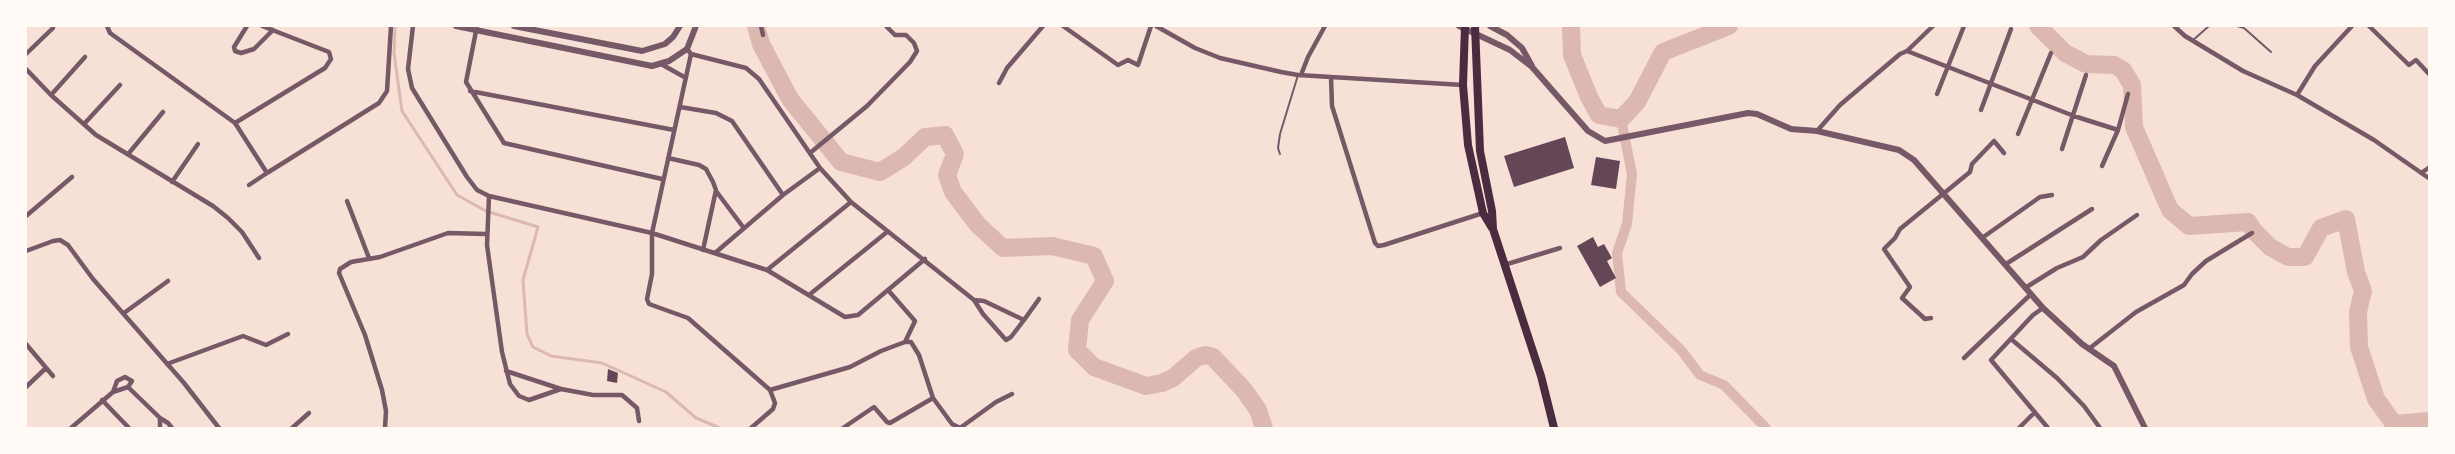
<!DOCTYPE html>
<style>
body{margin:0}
#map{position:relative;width:2455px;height:454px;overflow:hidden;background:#f7e1d7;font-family:Karla,sans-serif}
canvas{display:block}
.frame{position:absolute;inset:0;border:27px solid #fffaf5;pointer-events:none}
</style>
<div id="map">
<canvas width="2455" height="454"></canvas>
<div class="frame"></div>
</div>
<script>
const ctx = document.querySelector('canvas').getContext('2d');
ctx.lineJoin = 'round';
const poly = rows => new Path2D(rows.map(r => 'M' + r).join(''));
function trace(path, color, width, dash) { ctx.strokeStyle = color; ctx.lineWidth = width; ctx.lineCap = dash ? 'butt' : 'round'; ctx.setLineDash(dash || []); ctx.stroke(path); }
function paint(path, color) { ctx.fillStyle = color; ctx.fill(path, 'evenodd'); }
const stream = poly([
 [395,26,394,53,402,111,457,195,486,211,538,227,523,280,527,334,533,347,551,356,602,363,666,392,696,418,720,428]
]);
const canal = poly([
 [1621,119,1632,174,1627,224,1617,253,1621,292,1681,350,1700,375,1724,385,1766,428]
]);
const river = poly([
 [756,26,761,44,790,99,841,162,880,172,904,157,925,137,945,135,955,154,947,175,953,192,978,225,1003,248,1052,246,1094,256,1105,281,1080,320,1077,350,1094,367,1146,386,1162,383,1173,378,1196,358,1205,355,1213,357,1244,390,1258,410,1264,428],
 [1571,26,1572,55,1589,97,1599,115,1621,119,1637,102,1663,52,1729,26],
 [2038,26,2065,53,2086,64,2114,65,2123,70,2132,85,2134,127,2170,210,2189,226,2248,222,2254,231,2270,247,2288,257,2305,257,2321,228,2346,219,2356,272,2363,291,2358,312,2359,347,2376,399,2394,424,2430,421]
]);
const building = poly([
 [1565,137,1574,168,1514,187,1504,156],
 [1596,157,1620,161,1616,189,1591,185],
 [1593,237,1598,247,1604,244,1612,258,1607,261,1616,278,1600,287,1577,246],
 [608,369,618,373,617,383,607,381]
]);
const service = poly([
 [2237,26,2244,28,2271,52],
 [2192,41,2209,26],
 [1280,154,1278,148,1280,134,1298,75]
]);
const minor = poly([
 [107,26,110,33,235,123,267,173,379,103,387,91,391,26],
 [247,26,234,47,235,51,241,53,254,49,273,30],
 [413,26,408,69,412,88,467,177,477,190,489,196,652,233,691,54,687,49],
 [477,26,466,82,504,143,662,179],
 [761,26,763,35],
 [1063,26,1118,65,1128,60,1138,65,1151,26],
 [1156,26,1195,48,1220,58,1281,72,1298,75,1463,85],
 [2174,26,2185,36,2243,71,2297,95,2374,140,2430,179],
 [2369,26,2409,65,2416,60,2430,75],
 [1907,51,2074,116,2118,130],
 [26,54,53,28],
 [691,54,746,68,759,79,820,168,851,202],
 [661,64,686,78],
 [26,69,51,95,96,135,213,206,228,218,242,232,259,258],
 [1301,75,1308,57,1325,26],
 [1331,77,1332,106,1375,243,1378,246,1384,245,1483,213],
 [999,83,1007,68,1043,26],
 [470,91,674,130],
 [1937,94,1964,26],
 [51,95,85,57],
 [2297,95,2315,66,2352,26],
 [680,107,716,113,732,121,783,195,715,253],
 [1981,110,2011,29],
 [235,123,325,68,331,59,329,52,262,26],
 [84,124,120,85],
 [1817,131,1840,105,1900,54,1907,51,1933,26],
 [2018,134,2051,53],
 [2062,149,2086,75],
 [129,153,163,112],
 [810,153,867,106,910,62,917,51,914,43,906,35,895,35,886,26],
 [668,158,699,165,706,169,713,182,716,190,703,250],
 [2102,166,2118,130,2128,94],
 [2421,173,2430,167],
 [172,182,198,144],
 [249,185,267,173],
 [716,191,743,227],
 [783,195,820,168],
 [489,196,487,245,502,352,510,384,519,396,529,400,561,389,593,395,622,395,637,408,639,421],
 [347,201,369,258],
 [26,216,72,177],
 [1982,238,2040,197,2052,195],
 [26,251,53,241,60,240,68,245,93,279,184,383,219,428],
 [2006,264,2092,209],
 [1504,265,1560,248],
 [767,270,851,202,974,300,984,301,1024,320,1011,337,1006,340,983,314,974,300],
 [2025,288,2057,268,2083,257,2101,240,2137,215],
 [888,290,915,321,905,342],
 [809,295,887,232],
 [2043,308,2033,315,1991,360,2048,428],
 [124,313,168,281],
 [1931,318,1925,319,1902,298,1910,287,1884,249,1895,238,1900,229,1970,172,1972,164,1994,141,2004,153],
 [1024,320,1039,299],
 [2011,339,2057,378,2084,406,2100,428],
 [26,344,53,376],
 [2090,348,2136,312,2184,285,2192,274,2206,261,2252,233],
 [1964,358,2031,294],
 [167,364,243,336,266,345,288,334],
 [506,371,561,389],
 [26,387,46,368],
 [770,390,850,367,881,351,905,342,911,342,919,355,933,398,952,424,960,428],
 [113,392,117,381,125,377,132,381,128,387],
 [102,400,129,428],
 [160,418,168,423,172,428],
 [71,428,113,392,128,387,160,418,160,428],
 [292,428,309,413],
 [385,428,386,411,382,390,365,335,339,273,340,269,351,262,380,257,448,233,486,234],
 [751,428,773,409,775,403,770,390,688,318,649,304,647,299,652,274,652,233,767,270,845,317,858,315,925,259],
 [843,428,874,407,887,422,890,423,933,398],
 [960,428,996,402,1012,394],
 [2019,428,2035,412]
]);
const tertiary = poly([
 [456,26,652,66,669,61,687,49,696,26],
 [514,26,642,51,665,44,673,37,680,26],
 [1459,26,1510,50,1532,67,1588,131,1605,141,1748,113,1757,114,1791,129,1817,131,1899,150,1914,160,2043,308,2082,344,2114,366,2145,428],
 [1490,26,1507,35,1522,48,1532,66]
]);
const trunk = poly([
 [1465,26,1463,85,1468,145,1483,213,1492,228],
 [1475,26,1480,151,1492,211,1493,229,1541,376,1554,428]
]);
trace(stream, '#dcb8b0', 3);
trace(canal, '#dcb8b0', 10);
trace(river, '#dcb8b0', 18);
paint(building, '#644757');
trace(service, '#755966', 2);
trace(minor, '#755966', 4.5);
trace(tertiary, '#755966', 6);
trace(trunk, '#4a2c40', 8);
</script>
